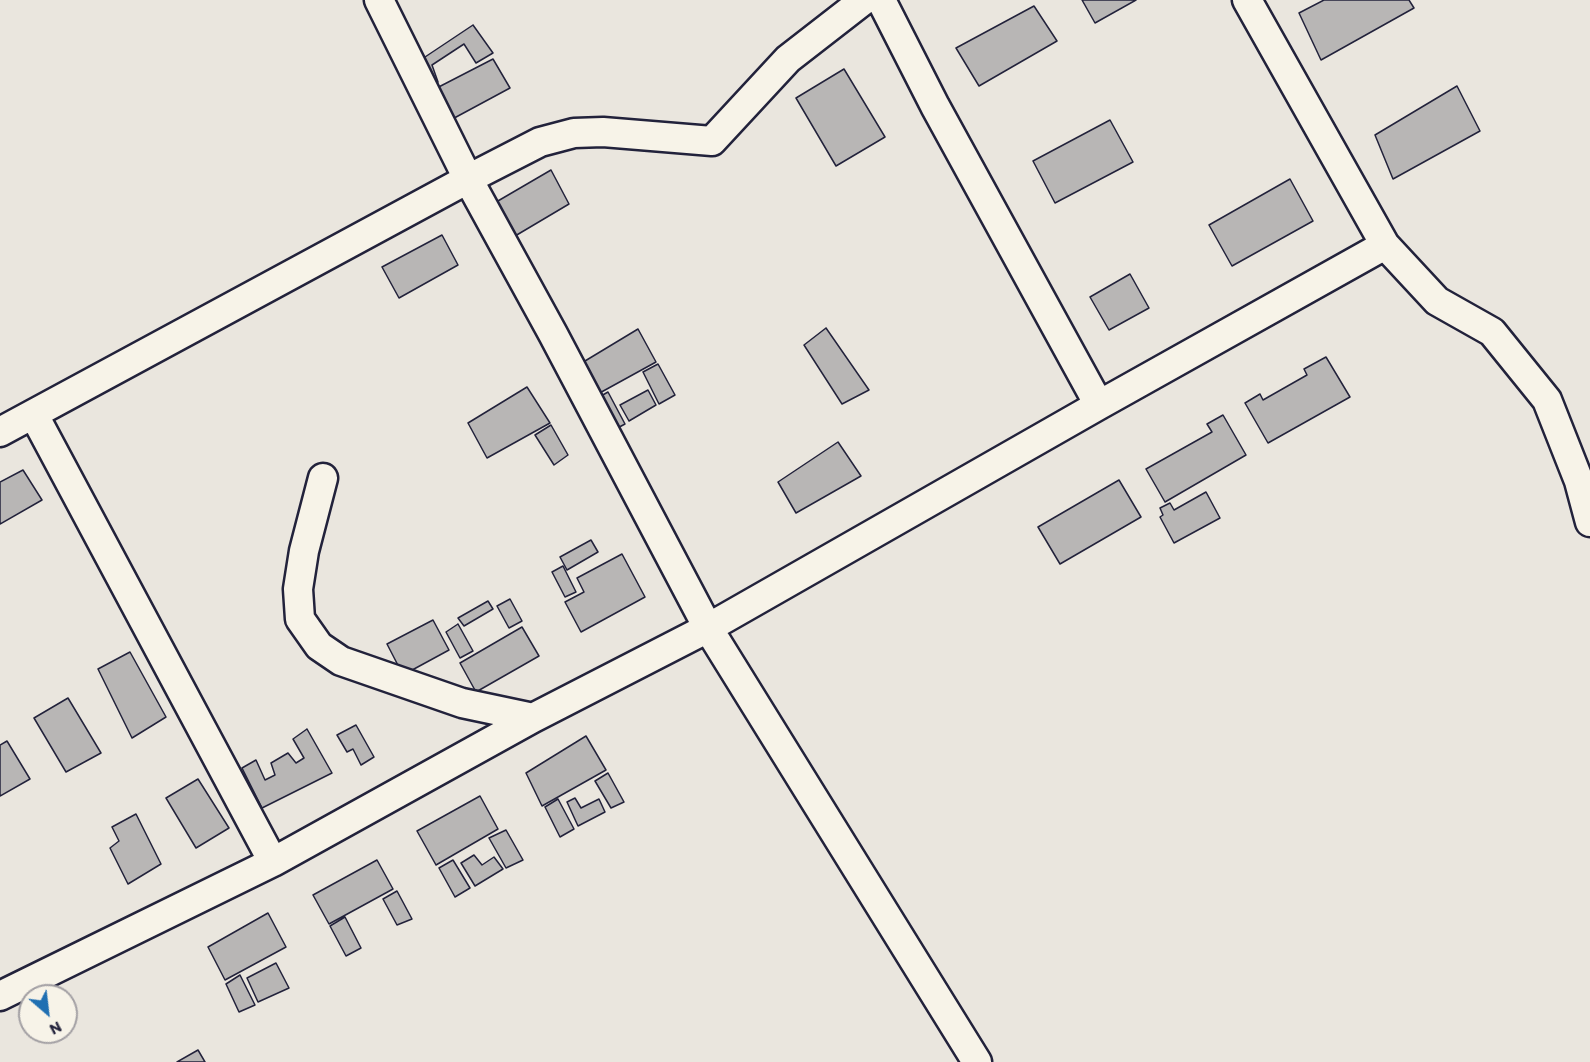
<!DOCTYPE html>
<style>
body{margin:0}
#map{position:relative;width:1590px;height:1062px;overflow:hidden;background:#eae6de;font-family:Itim,sans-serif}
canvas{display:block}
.north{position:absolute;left:18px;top:984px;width:60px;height:60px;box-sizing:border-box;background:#f7f3e8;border:2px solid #a29fa3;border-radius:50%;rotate:152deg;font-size:16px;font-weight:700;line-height:24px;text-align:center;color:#22223b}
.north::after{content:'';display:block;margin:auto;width:21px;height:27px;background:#1f6fb2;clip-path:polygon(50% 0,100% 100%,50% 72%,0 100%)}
</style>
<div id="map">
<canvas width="1590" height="1062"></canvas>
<div class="north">N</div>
</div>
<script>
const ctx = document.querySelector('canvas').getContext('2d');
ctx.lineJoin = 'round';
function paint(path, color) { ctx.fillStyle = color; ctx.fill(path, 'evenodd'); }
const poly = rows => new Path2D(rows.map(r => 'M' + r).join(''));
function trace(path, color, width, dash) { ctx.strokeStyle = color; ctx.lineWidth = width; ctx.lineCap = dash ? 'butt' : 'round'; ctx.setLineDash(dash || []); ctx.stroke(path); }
const building = poly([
 [1082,0,1136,0,1095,23,1082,0],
 [1324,0,1409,0,1414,8,1321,60,1299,13,1324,0],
 [1034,6,1057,41,979,86,956,48,1034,6],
 [473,25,493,53,476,63,464,44,432,65,438,82,428,88,416,63,473,25],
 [493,59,510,88,445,123,429,92,493,59],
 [844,69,885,137,836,166,796,98,844,69],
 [1457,86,1480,131,1393,179,1375,135,1457,86],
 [1110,120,1133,162,1055,203,1033,161,1110,120],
 [551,170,569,204,510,239,491,205,551,170],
 [1290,179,1313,221,1232,266,1209,225,1290,179],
 [442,235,458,265,399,298,382,267,442,235],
 [1130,274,1149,308,1109,330,1090,297,1130,274],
 [826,328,869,390,842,404,804,345,826,328],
 [638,329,656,362,596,395,580,364,638,329],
 [1326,357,1350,397,1268,443,1245,403,1260,394,1263,400,1307,375,1304,369,1326,357],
 [658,364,675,395,659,404,643,372,658,364],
 [527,387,550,423,487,458,468,423,527,387],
 [648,390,656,405,629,421,620,405,648,390],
 [608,392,625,424,610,432,594,400,608,392],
 [1223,415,1246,455,1165,502,1146,469,1212,432,1207,424,1223,415],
 [551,425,568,455,554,465,535,435,551,425],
 [838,442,861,476,796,513,778,482,838,442],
 [23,470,42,500,0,524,0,482,23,470],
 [1119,480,1141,517,1060,564,1038,527,1119,480],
 [1206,492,1220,518,1174,543,1160,517,1163,515,1160,508,1170,503,1174,510,1206,492],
 [591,540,598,552,567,570,560,557,591,540],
 [622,554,645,597,581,632,565,602,584,592,577,578,622,554],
 [563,566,576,592,565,597,552,572,563,566],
 [510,599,522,621,509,628,497,606,510,599],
 [488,601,493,609,464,626,458,618,488,601],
 [433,620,449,650,403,675,387,644,433,620],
 [458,624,473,651,460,658,446,632,458,624],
 [522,627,539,656,476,692,460,663,522,627],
 [130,652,166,717,132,738,98,669,130,652],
 [68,698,101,753,66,772,34,718,68,698],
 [356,725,374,757,361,765,353,749,347,752,337,735,356,725],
 [307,729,332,773,262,808,242,768,256,760,265,780,275,775,271,763,288,753,296,763,304,758,293,739,307,729],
 [586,736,606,770,542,806,526,773,586,736],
 [7,741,30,779,0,796,0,745,7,741],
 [608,773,624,802,611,808,595,781,608,773],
 [198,779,229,828,196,848,166,798,198,779],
 [480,796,498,829,436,865,417,831,480,796],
 [575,798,581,808,599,799,605,812,578,826,567,802,575,798],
 [558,799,574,829,560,837,545,807,558,799],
 [136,814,161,864,128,884,110,848,119,841,112,827,136,814],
 [506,830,523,860,506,868,489,838,506,830],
 [474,855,482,865,494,857,503,869,475,886,461,863,474,855],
 [377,860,393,889,329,924,313,895,377,860],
 [453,860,470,888,455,897,439,868,453,860],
 [397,891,412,919,397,925,383,899,397,891],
 [268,913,286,947,225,980,208,947,268,913],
 [345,917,361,948,346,956,330,926,345,917],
 [276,963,289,988,258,1002,247,978,276,963],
 [240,975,255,1005,239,1012,226,984,240,975],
 [198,1050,205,1062,177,1062,198,1050]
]);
const street = poly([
 [379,0,468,179,553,334,708,628,977,1062],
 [881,0,935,106,1099,405],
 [1247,0,1385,245,1437,301,1492,332,1547,400,1579,481,1590,522],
 [34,415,273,862],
 [0,432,468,179,540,142,574,133,603,132,712,141,788,59,864,0],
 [323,478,304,551,298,589,300,619,319,646,341,661,462,703,533,718],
 [0,996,273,862,533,718,708,628,1099,405,1385,245]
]);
paint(building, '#b8b6b5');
trace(building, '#22223b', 1.5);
trace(street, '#22223b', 33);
trace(street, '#f7f3e8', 28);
</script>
